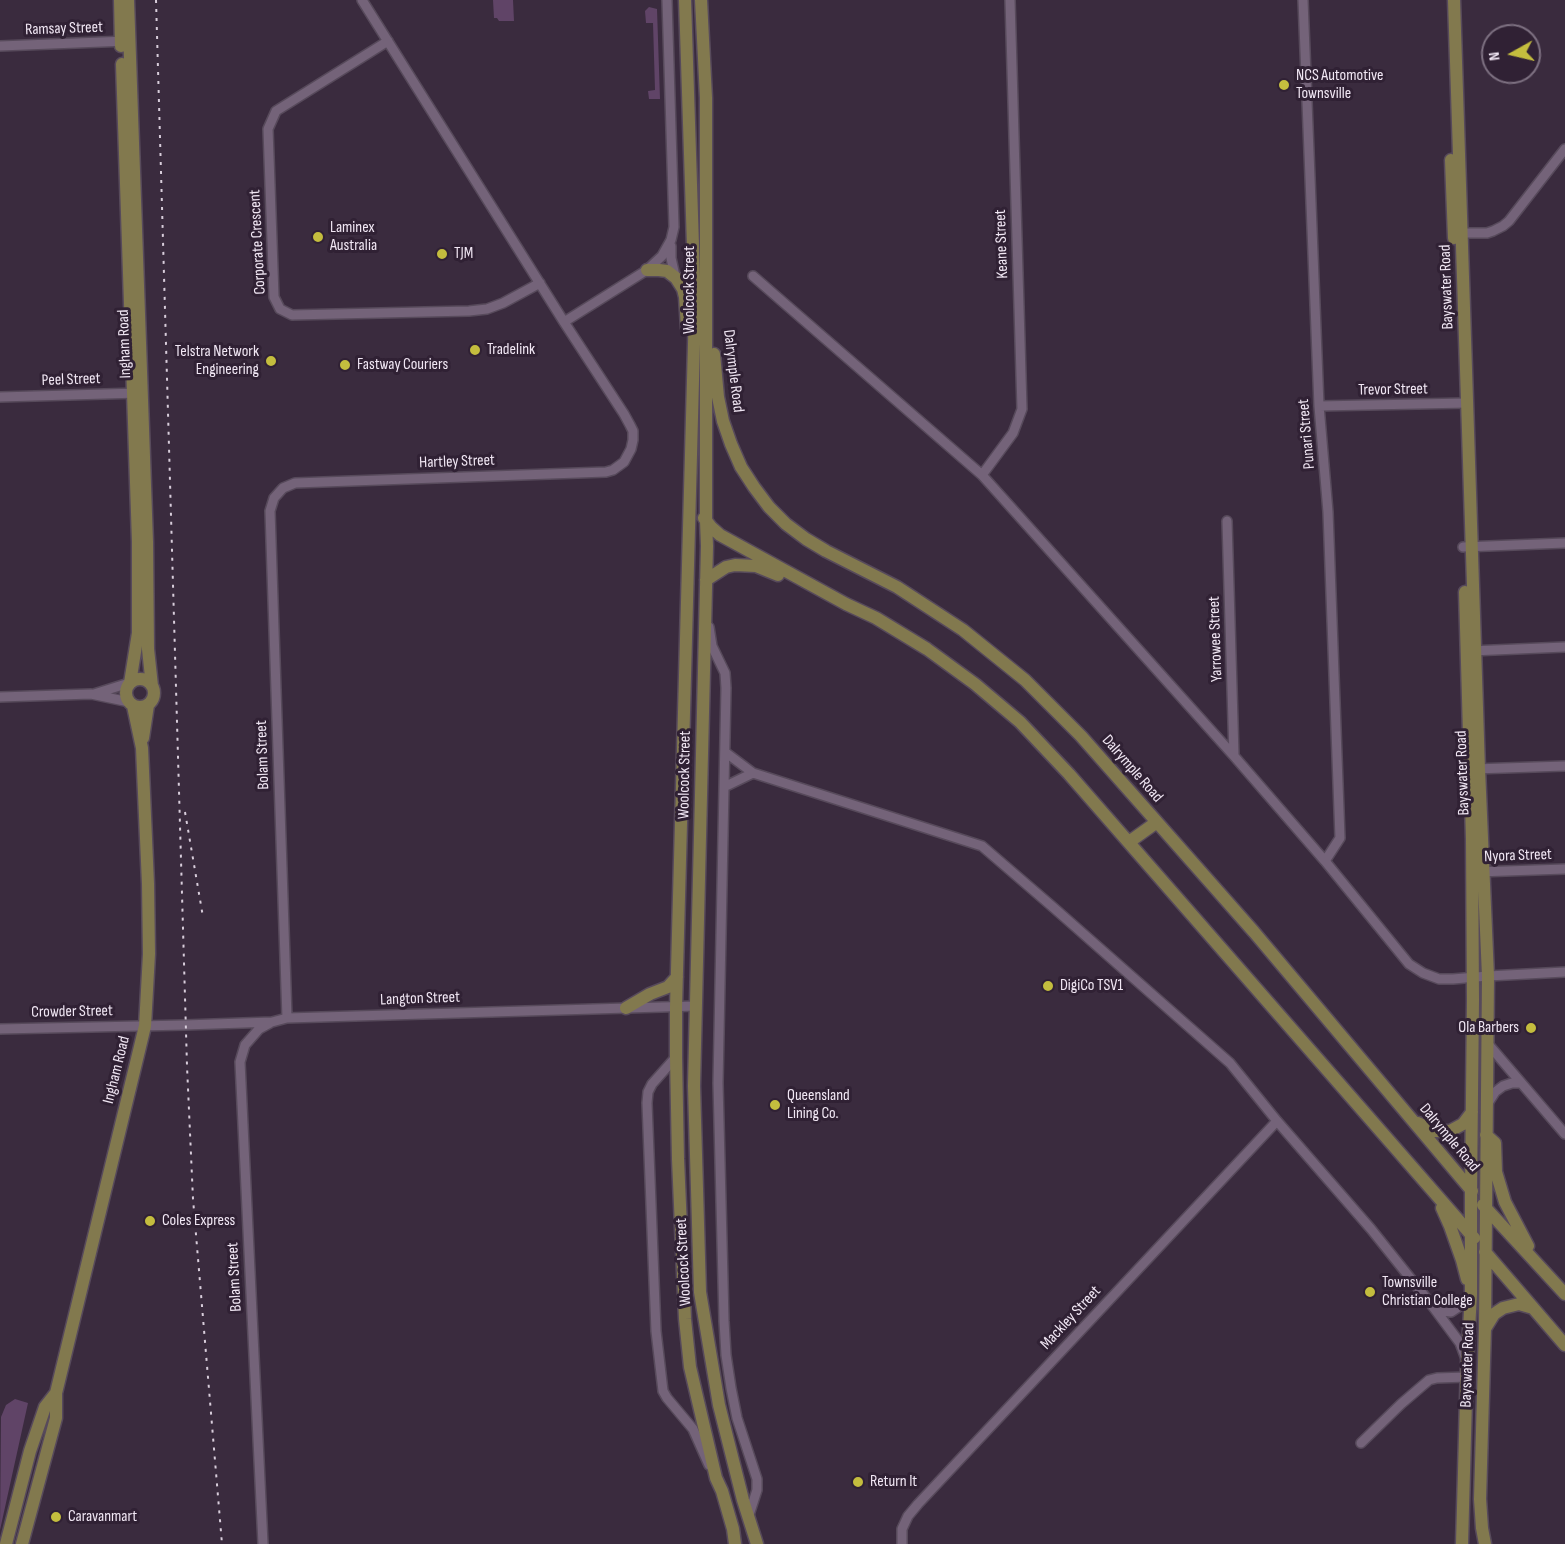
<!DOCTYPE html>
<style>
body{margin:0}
#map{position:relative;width:1565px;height:1544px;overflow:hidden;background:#3a2b3e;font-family:"Sofia Sans Condensed",sans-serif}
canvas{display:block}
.north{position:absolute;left:1481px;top:24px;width:60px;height:60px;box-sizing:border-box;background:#302134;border:2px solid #7d7081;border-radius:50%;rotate:262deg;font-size:16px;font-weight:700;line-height:24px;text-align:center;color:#f1e7f4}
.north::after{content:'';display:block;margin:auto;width:21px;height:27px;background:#c4bd3e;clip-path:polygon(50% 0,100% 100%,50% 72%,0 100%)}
</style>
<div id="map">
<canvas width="1565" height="1544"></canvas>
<div class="north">N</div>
</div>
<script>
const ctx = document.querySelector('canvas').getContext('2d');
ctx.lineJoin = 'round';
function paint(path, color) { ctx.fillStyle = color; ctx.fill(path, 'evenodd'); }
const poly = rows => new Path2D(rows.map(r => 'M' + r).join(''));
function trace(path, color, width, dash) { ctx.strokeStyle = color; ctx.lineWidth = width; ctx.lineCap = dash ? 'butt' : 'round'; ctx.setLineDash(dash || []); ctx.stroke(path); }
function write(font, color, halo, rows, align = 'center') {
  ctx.font = font + ' "Sofia Sans Condensed",sans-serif'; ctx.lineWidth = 6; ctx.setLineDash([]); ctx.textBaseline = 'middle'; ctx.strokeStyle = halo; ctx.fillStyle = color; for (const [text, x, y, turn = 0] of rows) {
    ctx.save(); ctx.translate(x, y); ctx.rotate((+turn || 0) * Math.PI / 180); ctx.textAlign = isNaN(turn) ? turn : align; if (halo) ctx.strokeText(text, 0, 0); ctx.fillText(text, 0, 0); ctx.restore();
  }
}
const green = poly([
 [493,0,513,0,514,21,499,21,497,18,494,18],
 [649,7,657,9,660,99,649,99,648,91,655,90,653,23,646,23,645,11],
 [15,1399,28,1403,0,1530,1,1417,6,1405]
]);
const minor = poly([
 [1303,0,1319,406,1328,512,1340,838,1325,861],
 [388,41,276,111,268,129,274,297,280,309,292,315,469,311,487,309,503,303,540,283],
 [0,46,127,41],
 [1456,233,1487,233,1493,231,1503,226,1509,221,1565,149],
 [671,246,671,258,675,276],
 [753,276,982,475,1234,756,1325,861,1409,964,1423,973,1439,979,1453,979,1488,976,1565,972],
 [564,322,647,270,662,256,671,240,674,227,667,0],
 [0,397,139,393],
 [1319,406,1467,403],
 [982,475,1013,433,1022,409,1010,0],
 [1227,521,1234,756],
 [1463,547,1565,543],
 [709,627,712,646,725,673,726,688,718,1083,724,1321,726,1355,731,1388,737,1418,757,1479,757,1490,748,1518],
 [1471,651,1565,647],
 [94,694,129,683],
 [0,697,91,694,129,702],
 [725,752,753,773,982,846,1054,908,1230,1063,1277,1121,1371,1229,1431,1304,1460,1343,1466,1359],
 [1474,769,1565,766],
 [724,787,753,773],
 [1477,872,1565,869],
 [287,1018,270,511,274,498,283,488,295,483,606,472,613,470,624,462,631,449,633,440,633,431,630,425,624,414,564,322,362,0],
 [0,1029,185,1025,272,1022,287,1018,696,1006],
 [1488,1044,1565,1134],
 [676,1057,652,1084,648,1092,647,1103,656,1331,663,1391,667,1398,693,1429,709,1465],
 [1488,1103,1495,1092,1503,1086,1512,1083,1521,1083],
 [1435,1307,1442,1311,1451,1312,1463,1304,1471,1295],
 [1361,1443,1401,1404,1429,1380,1437,1378,1467,1377],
 [263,1544,240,1062,245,1045,259,1029,270,1023],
 [902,1544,902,1529,908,1516,918,1504,1277,1121]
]);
const major = poly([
 [120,0,121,46],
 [128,0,147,542,148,649,152,686],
 [685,0,695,307,676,1007,676,1057,678,1159,685,1319,690,1367,716,1478,722,1491,733,1529,735,1544],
 [701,0,706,98,706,521,707,546,694,1086,700,1292,719,1405,743,1500,757,1544],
 [1454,0,1479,769,1488,976,1485,1328,1480,1499,1482,1528,1485,1544],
 [122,64,138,542,138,633,130,683],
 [1451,160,1454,238],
 [647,270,659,270,667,271,676,278,683,289,685,297,687,328],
 [714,354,718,397,723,421,731,444,741,467,754,487,769,507,786,524,806,539,826,551,897,587,963,630,1025,680,1081,736,1254,932,1472,1191],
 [704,518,711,527,720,535,846,604,876,618,927,649,975,684,1020,722,1069,774,1474,1238],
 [706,580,726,567,735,565,756,566,778,575],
 '126 693a14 14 0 1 1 28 0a14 14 0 1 1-28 0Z',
 [143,738,148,705],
 [1129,842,1157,822],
 [626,1008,650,994,668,987,677,977],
 [1418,1123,1434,1131,1450,1131,1463,1124,1472,1112],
 [1486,1135,1495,1143,1496,1172,1505,1202,1528,1246],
 [1483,1205,1565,1294],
 [1442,1208,1450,1226,1462,1260,1467,1279],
 [1485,1252,1565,1345],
 [1486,1327,1494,1314,1503,1308,1519,1304,1533,1308],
 [6,1544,30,1451,45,1407,56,1393],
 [22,1544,56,1418,56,1393,145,1026,149,954,148,884,142,748,133,706],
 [1462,1544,1467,1363,1471,1295,1471,1190,1473,1000,1472,839,1465,592]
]);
const rail = poly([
 [156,0,187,1066,193,1199,222,1544],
 [185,812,203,917]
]);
const markers = [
 [1284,85,6,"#c4bd3e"],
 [318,237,6,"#c4bd3e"],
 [442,254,6,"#c4bd3e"],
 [475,350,6,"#c4bd3e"],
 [271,361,6,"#c4bd3e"],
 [345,365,6,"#c4bd3e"],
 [1048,986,6,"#c4bd3e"],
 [1531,1028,6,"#c4bd3e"],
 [775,1105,6,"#c4bd3e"],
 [150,1221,6,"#c4bd3e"],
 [1370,1292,6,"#c4bd3e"],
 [858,1482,6,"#c4bd3e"],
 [56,1517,6,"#c4bd3e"]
];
const streetNames = [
 ["Ramsay Street",64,29,-2],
 ["Corporate Crescent",258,242,-93],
 ["Keane Street",1002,244,-92],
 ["Bayswater Road",1447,287,-92],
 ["Woolcock Street",690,290,-90],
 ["Ingham Road",125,344,-92],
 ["Dalrymple Road",733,371,83],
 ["Peel Street",71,380,-2],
 ["Trevor Street",1393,390,-1],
 ["Punari Street",1307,434,-95],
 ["Hartley Street",457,462,-2],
 ["Yarrowee Street",1216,639,-92],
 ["Bolam Street",263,755,-92],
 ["Dalrymple Road",1132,769,49],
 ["Bayswater Road",1463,773,-92],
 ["Woolcock Street",685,775,-89],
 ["Nyora Street",1518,856,-2],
 ["Langton Street",420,999,-2],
 ["Crowder Street",72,1012,-1],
 ["Ingham Road",117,1070,-76],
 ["Dalrymple Road",1449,1138,50],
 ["Woolcock Street",684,1262,-93],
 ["Bolam Street",235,1277,-93],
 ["Mackley Street",1071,1318,-47],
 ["Bayswater Road",1468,1365,-88]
];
const poiNames = [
 ["NCS Automotive",1296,76],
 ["Townsville",1296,94],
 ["Laminex",330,228],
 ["Australia",330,246],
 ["TJM",454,254],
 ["Tradelink",487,350],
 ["Telstra Network",259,352,"right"],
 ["Engineering",259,370,"right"],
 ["Fastway Couriers",357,365],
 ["DigiCo TSV1",1060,986],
 ["Ola Barbers",1519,1028,"right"],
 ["Queensland",787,1096],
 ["Lining Co.",787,1114],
 ["Coles Express",162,1221],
 ["Townsville",1382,1283],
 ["Christian College",1382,1301],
 ["Return It",870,1482],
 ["Caravanmart",68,1517]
];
paint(green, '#604467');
trace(minor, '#574a5b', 12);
trace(major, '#574a5b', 15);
trace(minor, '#746379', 9);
trace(major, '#82794e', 12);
trace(rail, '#d8cddb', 2, [3, 6]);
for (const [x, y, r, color] of markers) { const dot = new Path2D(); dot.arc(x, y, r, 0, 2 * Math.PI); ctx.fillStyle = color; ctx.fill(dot); trace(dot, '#302134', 2); }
write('16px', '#f1e7f4', '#302134', streetNames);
write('16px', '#f1e7f4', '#302134', poiNames, 'left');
</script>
